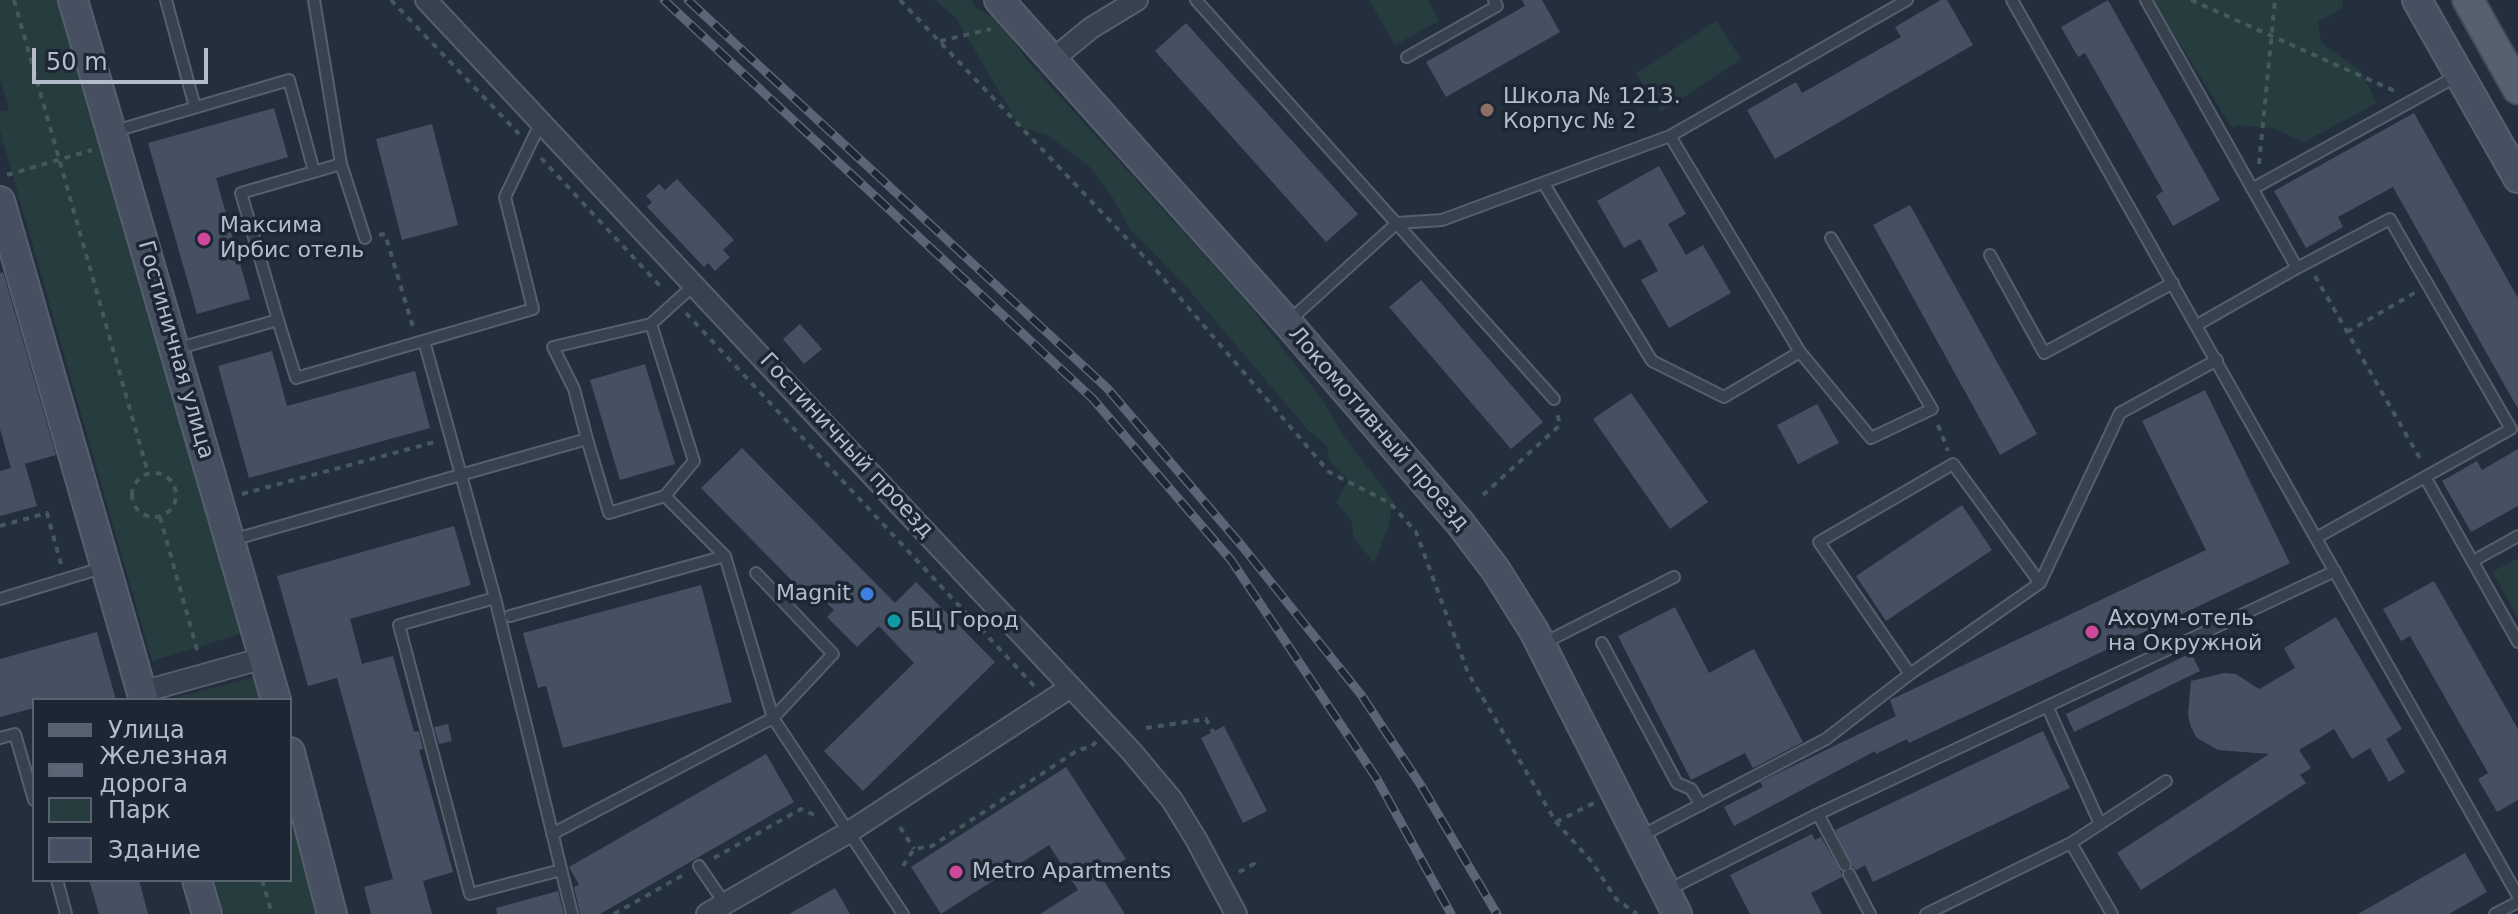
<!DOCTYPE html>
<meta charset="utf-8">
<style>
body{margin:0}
#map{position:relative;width:2518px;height:914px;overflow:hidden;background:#242f3e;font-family:"DejaVu Sans",sans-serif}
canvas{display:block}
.legend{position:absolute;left:32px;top:698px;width:260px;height:184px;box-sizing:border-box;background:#1d2633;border:2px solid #59626f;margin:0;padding:10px 14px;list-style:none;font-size:24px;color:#b4bcc9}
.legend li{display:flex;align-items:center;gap:16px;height:40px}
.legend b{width:40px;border:2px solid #59626f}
.scale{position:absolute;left:32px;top:48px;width:176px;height:36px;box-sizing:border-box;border:4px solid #b4bcc9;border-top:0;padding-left:10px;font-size:24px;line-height:28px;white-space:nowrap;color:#b4bcc9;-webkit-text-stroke:6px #1d2633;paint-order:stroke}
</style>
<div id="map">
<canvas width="2518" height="914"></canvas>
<ul class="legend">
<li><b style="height:10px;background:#56606e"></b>Улица</li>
<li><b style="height:10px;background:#5a6575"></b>Железная дорога</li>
<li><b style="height:22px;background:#263c3f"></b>Парк</li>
<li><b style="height:22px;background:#455162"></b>Здание</li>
</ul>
<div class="scale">50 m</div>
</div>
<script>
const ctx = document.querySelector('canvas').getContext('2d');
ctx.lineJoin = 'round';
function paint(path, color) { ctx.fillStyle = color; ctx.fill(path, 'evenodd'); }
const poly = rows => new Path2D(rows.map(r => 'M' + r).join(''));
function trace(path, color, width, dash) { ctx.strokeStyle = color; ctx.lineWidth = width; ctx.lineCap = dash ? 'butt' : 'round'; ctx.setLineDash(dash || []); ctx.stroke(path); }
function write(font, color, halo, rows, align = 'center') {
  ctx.font = font + ' "DejaVu Sans",sans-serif'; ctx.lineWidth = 7; ctx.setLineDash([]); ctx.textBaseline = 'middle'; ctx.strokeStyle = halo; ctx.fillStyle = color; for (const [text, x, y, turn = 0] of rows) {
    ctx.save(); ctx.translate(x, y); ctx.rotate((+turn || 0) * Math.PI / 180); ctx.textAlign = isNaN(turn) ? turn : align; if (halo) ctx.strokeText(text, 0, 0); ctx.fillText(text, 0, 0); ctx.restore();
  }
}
const green = poly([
 [0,0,63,0,240,634,152,661,0,131,0,111,9,110,0,78],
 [935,0,971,0,975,7,999,21,1027,60,1245,300,1322,399,1345,438,1393,501,1389,524,1374,563,1353,536,1352,522,1336,502,1348,480,1329,460,1327,446,1308,430,1189,290,1129,228,1113,198,1089,166,1048,135,1020,127,956,18],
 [1369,0,1428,0,1439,21,1395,45],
 [2153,0,2342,0,2343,8,2318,22,2321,43,2360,70,2377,103,2304,142,2275,129,2239,125,2232,128],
 [1716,21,1741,59,1661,112,1636,74],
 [2518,558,2518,618,2492,572],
 [259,676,265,700,166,700],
 [290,794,322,914,224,914,215,880,290,880]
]);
const building = poly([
 [1522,0,1542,0,1560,32,1446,97,1426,62,1525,6],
 [1941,0,1947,0,1973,45,1775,159,1747,110,1796,82,1802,93,1901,37,1895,27],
 [2108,0,2220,200,2173,226,2156,196,2163,191,2085,53,2078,57,2061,27],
 [1186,23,1358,214,1326,242,1155,51],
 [274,108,288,157,216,178,250,299,197,314,148,143],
 [2414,113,2518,298,2518,409,2393,187,2338,217,2343,227,2306,248,2274,191],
 [432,124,458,225,402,240,376,139],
 [1659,166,1686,214,1668,224,1686,255,1703,245,1731,293,1669,328,1641,280,1658,271,1640,239,1624,248,1597,201],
 [677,179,734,240,723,250,730,257,715,271,708,263,704,267,647,207,652,202,646,196,659,184,665,190],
 [1910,205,2037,434,2000,455,1873,225],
 [3,272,56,455,17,466,25,464,37,506,0,516,0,471,11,468,0,429,0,273],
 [1421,280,1543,422,1511,449,1389,307],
 [800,324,822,349,804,364,783,339],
 [272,351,287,406,415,371,430,428,249,478,218,366],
 [645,364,675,464,620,480,590,380],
 [2205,390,2290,563,1909,743,1907,739,1876,754,1875,751,1734,826,1724,807,1763,787,1760,782,1896,716,1890,700,2206,550,2142,421],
 [1631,393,1708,502,1670,529,1593,419],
 [1817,404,1839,443,1798,464,1777,425],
 [742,448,895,603,916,582,995,662,863,791,824,751,914,663,879,626,857,647,827,617,834,610,808,585,802,591,701,488],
 [2518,449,2518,506,2471,532,2442,481,2477,461,2482,470],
 [1962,505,1992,550,1886,621,1856,576],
 [454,526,471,585,350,619,362,664,393,656,414,732,419,731,423,749,419,750,453,872,423,881,432,914,371,914,364,887,393,879,337,678,308,686,277,576],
 [2434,581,2518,729,2518,800,2497,812,2478,779,2488,773,2410,636,2401,641,2383,609],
 [701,585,732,702,563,748,546,686,538,688,523,633],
 [1675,607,1709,673,1754,649,1803,742,1753,768,1745,753,1691,780,1618,636],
 [2336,617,2402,729,2386,739,2405,772,2389,782,2370,748,2352,759,2334,729,2299,750,2311,768,2300,775,2306,783,2141,890,2117,853,2269,754,2218,750,2197,738,2191,727,2188,715,2191,681,2224,673,2236,674,2259,689,2295,668,2284,648],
 [97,632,116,700,34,700,34,708,0,717,0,659],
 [2191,653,2200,671,2074,732,2066,714],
 [448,724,452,741,439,744,434,727],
 [1224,726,1267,811,1243,823,1201,738],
 [2043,731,2070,788,1873,882,1865,865,1856,870,1853,867,1835,830],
 [766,754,794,802,600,914,580,914,574,887,579,885,569,867],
 [1066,767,1126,859,1100,875,1125,914,1040,914,1078,890,1049,845,941,914,911,867],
 [1812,834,1815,840,1821,837,1841,872,1842,877,1811,893,1822,914,1750,914,1730,875],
 [2465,853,2487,892,2449,914,2358,914],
 [89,880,139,880,148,914,99,914],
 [835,888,850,914,789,914],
 [558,891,564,914,497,914,496,908]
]);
const path = poly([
 [14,0,148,473],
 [391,0,519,134],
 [900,0,1151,264,1329,472,1390,503,1416,532,1468,673,1556,822,1592,862,1616,899,1637,914],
 [2191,0,2397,92],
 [940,41,991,29],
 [541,158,663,289],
 [2259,164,2275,0],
 [7,175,92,150],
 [379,235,385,234,413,327],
 [2315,276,2422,462],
 [686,313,1035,687],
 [2347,332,2416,292],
 [1938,425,1948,451],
 '132 495a22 22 0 1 1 44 0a22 22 0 1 1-44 0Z',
 [242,494,435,442],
 [1483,495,1560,425,1557,412],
 [160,517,198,653],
 [0,526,47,513,61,564],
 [1146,728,1206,719,1213,732],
 [1556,822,1594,803],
 [900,827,914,849],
 [714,858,801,809,819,817],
 [903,866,914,849,932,846,1078,750,1091,747,1096,742],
 [1239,872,1254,864,1257,870],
 [262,880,272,914],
 [614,914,685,874]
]);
const lane = poly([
 [166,0,195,107],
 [314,0,341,164],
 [1196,0,1554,399],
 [2012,0,2518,896],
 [2146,0,2297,268,2197,325],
 [1407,57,1497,6,1494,0],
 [115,131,289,80,314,171],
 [1544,184,1652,361,1724,397,1800,352,1670,136],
 [2252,189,2457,76],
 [1990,255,2044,353,2173,283],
 [2297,268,2390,219,2511,429,2425,477,2518,642],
 [278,320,241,193,341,164,365,238],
 [1290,320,1397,223,1442,220,1670,136,1907,0],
 [424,341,495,598,399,625,470,894,561,870],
 [176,349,278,320,296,378,533,309,505,197,540,124],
 [1800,352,1871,438,1932,409,1831,238],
 [587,439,609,513,665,496,694,461,651,324],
 [665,496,725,556,773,718,903,914],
 [2316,538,2425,477],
 [232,540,587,439,574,389,553,347,651,324,694,285],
 [2473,561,2518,536],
 [495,598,572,914],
 [0,599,105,567],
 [510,616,725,556],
 [1602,643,1677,783,1691,789,1701,805],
 [1542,644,1674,577],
 [1910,674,1819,542,1953,464,2040,583],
 [2048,708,2100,824],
 [0,738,15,734,34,800],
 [1818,814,1845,865],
 [552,834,773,718,833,654,756,573],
 [1639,837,1826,739,1910,674,2040,583,2120,413,2217,360],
 [2071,843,2166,781],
 [699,866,725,904],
 [1849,874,1870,914],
 [57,880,66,914],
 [1668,890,1818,814,2335,571],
 [1926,914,2071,843,2112,914],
 [2495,914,2518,902]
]);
const street = poly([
 [426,0,1131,751,1172,800,1196,839,1236,914],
 [1052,60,1091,28,1137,0],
 [142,692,264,658],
 [707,914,849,832,1071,687]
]);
const secondary = poly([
 [73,0,276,700],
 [999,0,1287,322,1460,523,1495,569,1534,631,1677,914],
 [2417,0,2518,178],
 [0,201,144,700],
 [290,752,332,914],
 [197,880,207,914]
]);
const primary = poly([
 [2468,0,2518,89]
]);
const rail = poly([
 [664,0,1093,399,1231,560,1377,779,1451,914],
 [688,0,1107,388,1242,546,1362,696,1422,787,1497,914]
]);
const markers = [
 [1487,110,8,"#8d6e63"],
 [204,239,8,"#d1479c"],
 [867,594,8,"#3f7fe0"],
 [894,621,8,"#0f9aa8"],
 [2092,632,8,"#d1479c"],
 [956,872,8,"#d1479c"]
];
const poiNames = [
 ["Школа № 1213.",1503,97],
 ["Корпус № 2",1503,122],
 ["Максима",220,226],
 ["Ирбис отель",220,251],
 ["Magnit",851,594,"right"],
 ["Ахоум-отель",2108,619],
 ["на Окружной",2108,644],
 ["БЦ Город",910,621],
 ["Metro Apartments",972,872]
];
const streetNames = [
 ["Гостиничная улица",175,350,74],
 ["Локомотивный проезд",1378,429,49],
 ["Гостиничный проезд",846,446,47]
];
paint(green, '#263c3f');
paint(building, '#455162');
trace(lane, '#565f6c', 14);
trace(street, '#565f6c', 24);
trace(secondary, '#565f6c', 32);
trace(primary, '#414a57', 34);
trace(path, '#44595c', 4, [6, 6]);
trace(lane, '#38414e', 10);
trace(street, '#38414e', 20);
trace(secondary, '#465061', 28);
trace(primary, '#56606e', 30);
trace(rail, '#5a6575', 9);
trace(rail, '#1d2633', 6, [18]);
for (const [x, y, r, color] of markers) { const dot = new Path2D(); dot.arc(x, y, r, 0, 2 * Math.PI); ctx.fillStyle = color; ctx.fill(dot); trace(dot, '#1d2633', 3); }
write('22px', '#b4bcc9', '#1d2633', poiNames, 'left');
write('22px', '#b4bcc9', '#1d2633', streetNames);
</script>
